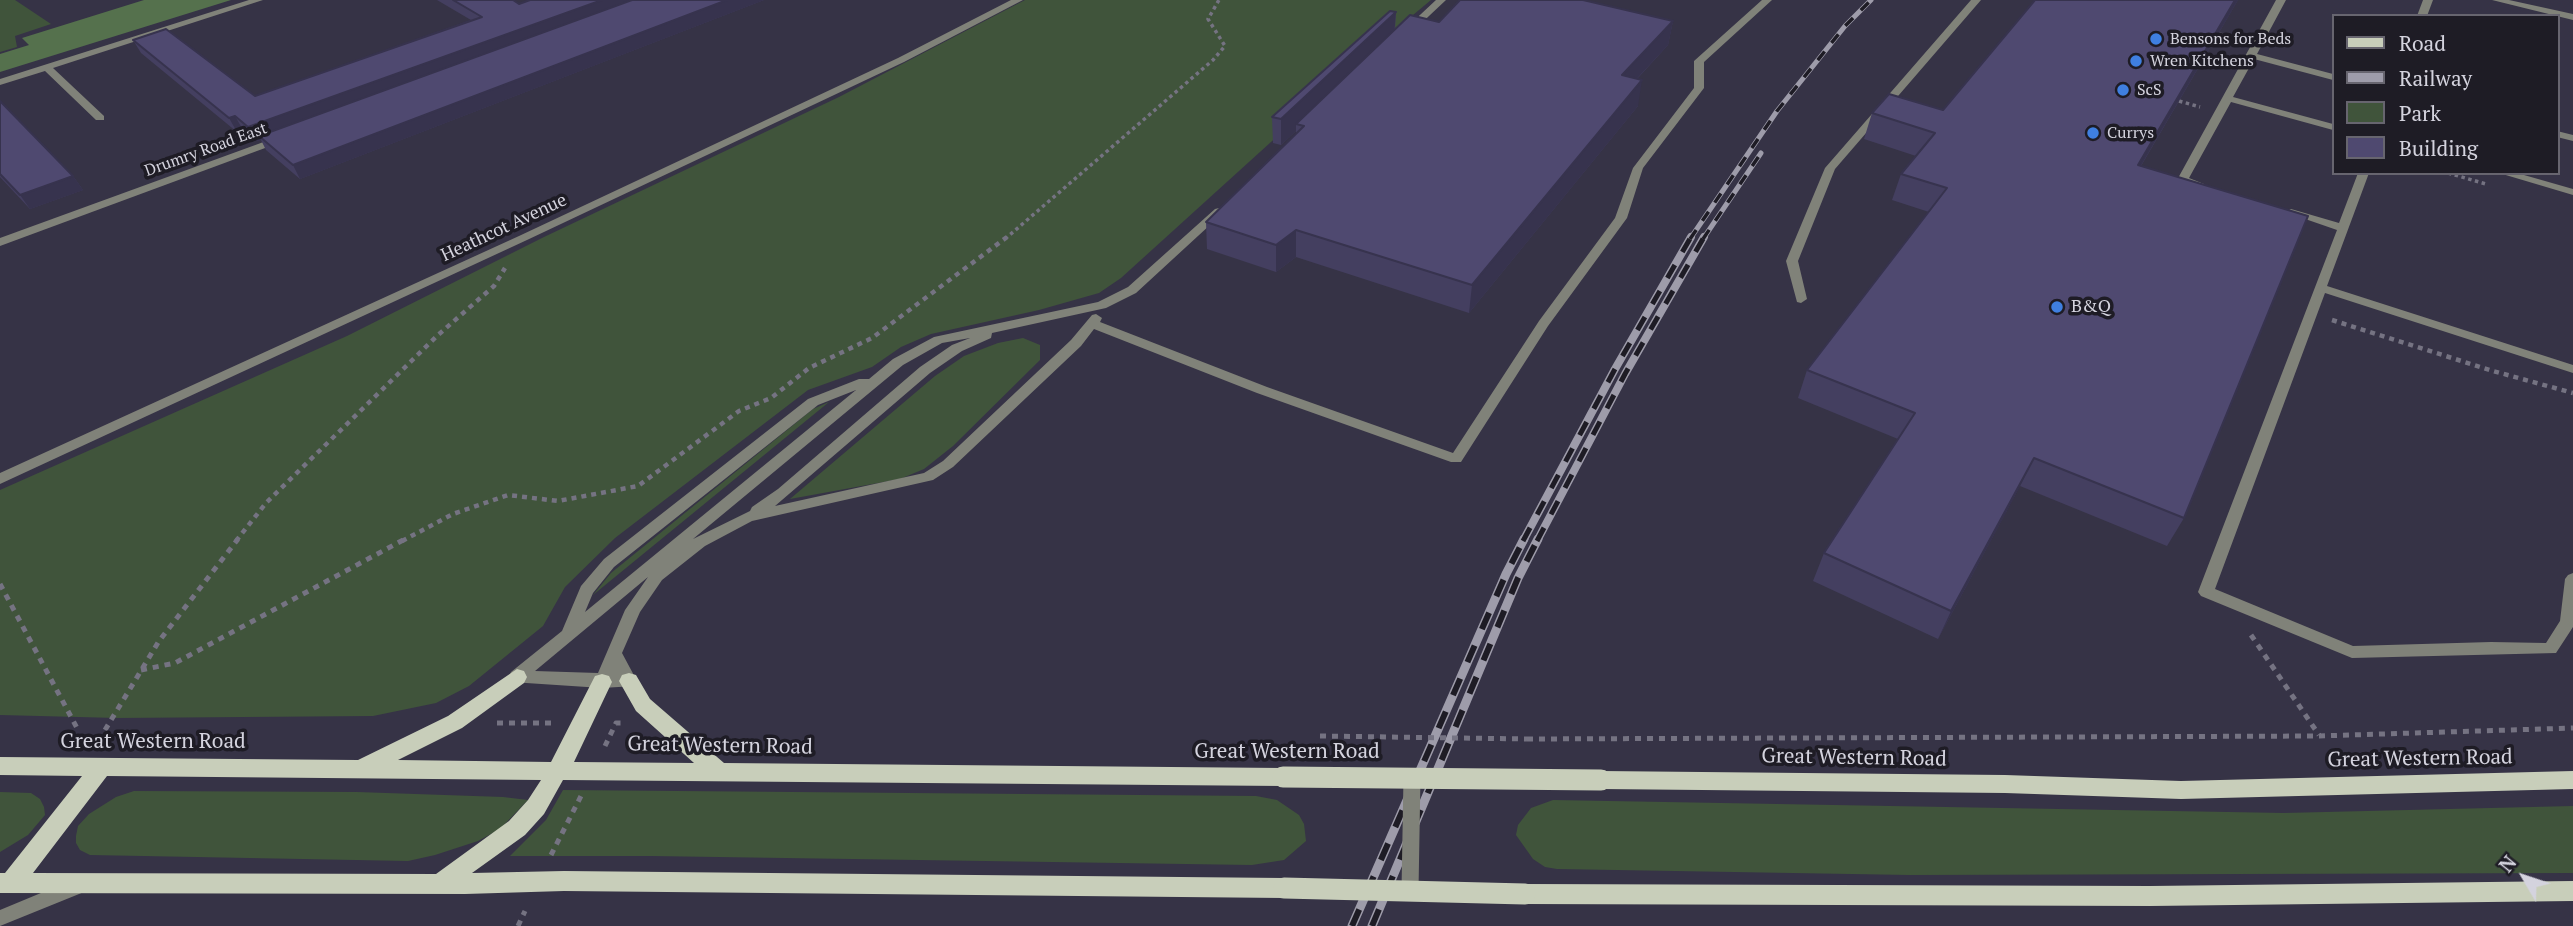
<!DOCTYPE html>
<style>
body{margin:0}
#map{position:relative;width:2573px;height:926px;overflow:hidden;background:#363346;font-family:"PT Serif",serif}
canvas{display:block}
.legend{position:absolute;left:2332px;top:14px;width:228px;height:161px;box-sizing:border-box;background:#1e1c25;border:2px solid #67656f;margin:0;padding:9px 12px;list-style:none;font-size:21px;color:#d4d3de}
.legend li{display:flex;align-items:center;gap:14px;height:35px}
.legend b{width:35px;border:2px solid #67656f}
.north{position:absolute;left:2489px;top:842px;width:70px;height:70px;-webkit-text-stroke:5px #1e1c25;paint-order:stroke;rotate:309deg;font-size:19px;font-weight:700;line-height:28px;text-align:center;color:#d4d3de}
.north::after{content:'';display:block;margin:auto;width:24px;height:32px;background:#d4d3de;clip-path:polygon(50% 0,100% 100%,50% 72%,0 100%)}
</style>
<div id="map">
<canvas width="2573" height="926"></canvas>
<ul class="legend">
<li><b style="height:9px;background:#c8ceba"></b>Road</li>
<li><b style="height:9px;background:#9e9caa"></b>Railway</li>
<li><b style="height:19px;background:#40543b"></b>Park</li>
<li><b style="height:19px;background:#4f4970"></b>Building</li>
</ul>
<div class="north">N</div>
</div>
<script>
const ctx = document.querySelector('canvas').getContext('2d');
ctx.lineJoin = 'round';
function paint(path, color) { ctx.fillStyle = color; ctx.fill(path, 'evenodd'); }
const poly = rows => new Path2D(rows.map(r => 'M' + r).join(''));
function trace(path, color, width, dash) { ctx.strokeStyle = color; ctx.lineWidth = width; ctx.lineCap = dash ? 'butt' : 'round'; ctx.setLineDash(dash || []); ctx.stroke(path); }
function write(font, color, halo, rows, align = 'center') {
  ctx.font = font + ' "PT Serif",serif'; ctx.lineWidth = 7; ctx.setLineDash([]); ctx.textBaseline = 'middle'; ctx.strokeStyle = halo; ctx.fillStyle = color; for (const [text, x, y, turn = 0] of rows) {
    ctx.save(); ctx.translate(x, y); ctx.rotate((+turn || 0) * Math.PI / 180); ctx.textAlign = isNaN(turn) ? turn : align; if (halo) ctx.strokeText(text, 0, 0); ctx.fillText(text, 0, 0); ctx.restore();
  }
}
const green = poly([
 [0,0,15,0,51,24,15,36,17,47,0,52],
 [1025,0,1431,0,1389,35,1121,278,1099,293,1039,310,931,334,901,347,872,367,808,390,615,538,565,587,543,626,469,686,436,703,373,716,117,718,0,715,0,490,347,336,544,237,839,97],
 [1023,338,1040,345,1040,360,953,446,924,469,900,479,790,499,935,376,964,356,998,343],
 [829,402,593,595,611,573,813,409],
 [563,790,1256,796,1277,800,1299,815,1304,824,1306,841,1284,860,1252,865,651,856,510,856,546,820],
 [134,791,357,792,503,797,528,800,500,829,478,841,435,855,408,861,90,855,80,850,76,843,76,836,78,826,89,814,116,797],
 [0,792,31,793,40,799,44,807,45,815,28,835,0,852],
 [1553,800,2284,813,2573,806,2573,873,1910,875,1557,869,1545,867,1533,859,1516,835,1518,825,1531,808]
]);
const forest = poly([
 [144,0,231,0,0,72,0,54,29,45,22,38]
]);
const pathFar2 = poly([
 [2219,34,2237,39],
 [2179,101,2200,107],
 [2448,173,2486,184],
 [1005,239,1213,60,1225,46,1208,19,1219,0]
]);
const pathFar1 = poly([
 [2332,320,2493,371,2573,393],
 [236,541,266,503,438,335,494,286,505,268],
 [402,541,453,514,508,495,558,501,638,486,739,411,771,398,809,368,872,338,1007,237]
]);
const path = poly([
 [0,584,77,728],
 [2251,635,2319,735],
 [141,670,175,663,405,539],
 [497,723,555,723],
 [105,730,159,641,238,539],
 [1527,739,2319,736,2573,728],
 [605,746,616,723,624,723],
 [551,855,582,794],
 [518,926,525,911]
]);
const service = poly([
 [1436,0,1446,0,1412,32,1406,32,1406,28,1436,0],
 [1762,0,1772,0,1704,62,1704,88,1643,168,1627,218,1548,326,1461,462,1451,462,1257,393,1094,329,1081,346,953,467,933,480,752,521,705,546,662,580,640,612,622,653,637,681,635,686,602,688,511,682,509,677,511,672,562,631,581,586,604,559,808,399,859,379,869,379,893,359,934,337,1098,302,1128,287,1215,209,1219,208,1225,211,1223,213,1136,293,1106,308,992,333,991,338,962,351,930,373,775,506,924,473,943,461,1071,340,1092,315,1096,314,1102,318,1100,322,1267,387,1453,453,1539,321,1615,218,1633,168,1694,88,1694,61,1762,0],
 [970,338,952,345,920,367,778,489,752,507,750,511,693,539,903,365,942,343,970,338],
 [856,390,585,612,593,593,614,567,818,405,856,390],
 [648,577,625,610,598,673,535,671,648,577],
 [1971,0,1981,0,1835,169,1798,261,1807,299,1801,303,1797,302,1786,261,1825,168,1971,0],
 [2276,0,2286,0,2257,54,2333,74,2333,80,2254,59,2233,97,2333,124,2333,130,2231,102,2189,178,2204,184,2198,187,2179,182,2177,180,2276,0],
 [2423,0,2433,0,2427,16,2417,16,2423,0],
 [2492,0,2509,0,2573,14,2573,20,2492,0],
 [2557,131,2573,135,2573,141,2557,137,2557,131],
 [2358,173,2369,173,2327,286,2573,365,2573,373,2325,293,2215,589,2353,646,2491,642,2546,643,2560,621,2565,579,2568,575,2573,573,2573,627,2556,653,2352,658,2201,596,2198,592,2337,230,2285,212,2291,209,2339,223,2358,173],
 [2499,173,2517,173,2573,189,2573,195,2499,173],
 [77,878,84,880,86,886,84,892,0,926,0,910,77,878]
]);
const minor = poly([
 [249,0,263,0,53,68,104,116,104,120,96,120,45,71,0,85,0,79,249,0],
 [1011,0,1023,0,904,62,527,240,0,484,0,473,519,236,898,58,1011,0]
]);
const tertiary = poly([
 [280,136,285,139,284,141,0,246,0,238,280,136]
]);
const primary = poly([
 [517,669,524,671,527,677,524,683,462,728,398,760,551,762,595,676,602,674,609,676,612,682,574,762,694,763,636,711,619,681,622,675,629,673,636,675,650,699,724,763,1283,768,1291,771,1294,777,1291,783,1283,786,563,780,544,814,525,835,472,873,564,871,1284,878,1292,881,1296,888,1292,895,1284,898,564,891,465,894,0,893,0,873,5,873,82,776,0,775,0,757,358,760,448,716,517,669],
 [107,776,541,780,528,800,509,821,436,874,33,873,107,776],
 [1601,771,2005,775,2181,781,2573,771,2573,789,2181,799,2005,793,1601,789,1593,786,1590,780,1593,774,1601,771],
 [2573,881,2573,901,2150,906,1525,904,1517,901,1513,894,1517,887,1525,884,2150,886,2573,881]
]);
const railFar2 = poly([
 [1690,239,1777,111,1845,26,1871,0],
 [1703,239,1761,153]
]);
const railFar1 = poly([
 [1523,541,1615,369,1691,237],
 [1537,541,1625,374,1704,237]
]);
const rail = poly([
 [1352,926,1506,574,1524,539],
 [1372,926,1518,578,1538,539]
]);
const pathBridge = poly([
 [1320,736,1527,739]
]);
const serviceBridge = poly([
 [1410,890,1412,777]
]);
const primaryBridge = poly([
 [1283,777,1601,780],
 [1284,888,1525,894]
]);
const wall = poly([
 [437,0,513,0,519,4,530,0,764,0,300,179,266,150,261,140,256,141,243,130,237,132,141,53,133,40,255,96,471,20],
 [2238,0,2141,166,2184,518,2167,546,2020,486,1938,639,1813,581,1824,553,1898,439,1798,398,1807,370,1929,212,1892,200,1901,174,1916,156,1864,139,1872,113,1943,110],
 [1396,12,1395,30,1439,22,1673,21,1668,45,1637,79,1638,106,1469,313,1296,257,1276,272,1207,249,1206,222,1296,135,1296,131,1281,145,1273,143,1272,117],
 [0,101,73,176,83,190,30,209,0,177]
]);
const shadedWall = poly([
 [602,0,642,0,259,136,261,140,256,141,248,127],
 [727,0,764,0,300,179,293,165],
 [2235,0,2238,0,2126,191,2138,165],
 [1396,12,1394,36,1296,124,1296,131,1281,145,1281,119],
 [1673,21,1668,45,1617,100,1622,75],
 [1642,80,1638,106,1469,313,1472,285],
 [235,116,243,130,237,132,229,118],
 [73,176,83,190,30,209,20,195],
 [1296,230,1296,257,1276,272,1276,245],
 [2034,458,2020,486,1938,639,1951,611]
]);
const building = poly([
 [453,0,513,0,519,4,530,0,602,0,248,127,235,116,229,118,133,40,166,29,255,96,482,17,453,0],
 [632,0,727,0,293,165,259,136,632,0],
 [1460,0,1583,0,1673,21,1622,75,1642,80,1472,285,1296,230,1276,245,1206,222,1304,126,1296,124,1410,15,1439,22,1460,0],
 [2035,0,2235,0,2138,165,2308,216,2184,518,2034,458,1951,611,1824,553,1915,413,1807,370,1947,188,1901,174,1935,133,1872,113,1889,94,1943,110,2035,0],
 [1390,11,1396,12,1281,119,1272,117,1390,11],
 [0,101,73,176,20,195,0,174,0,101]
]);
const markers = [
 [2156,39,7,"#3f7fe0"],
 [2136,61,7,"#3f7fe0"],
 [2123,90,7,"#3f7fe0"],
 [2093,133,7,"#3f7fe0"],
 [2057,307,7,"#3f7fe0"]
];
const farPoinames = [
 ["Bensons for Beds",2170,39],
 ["Wren Kitchens",2150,61],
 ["ScS",2137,90],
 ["Currys",2107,133]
];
const farStreetnames = [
 ["Drumry Road East",206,150,-20]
];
const streetNames = [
 ["Heathcot Avenue",504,228,-25]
];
const poiNames = [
 ["B&Q",2071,307]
];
const nearStreetnames = [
 ["Great Western Road",153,742],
 ["Great Western Road",720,746,1],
 ["Great Western Road",1287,752],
 ["Great Western Road",1854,758,1],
 ["Great Western Road",2420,759,-1]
];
paint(green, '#40543b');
paint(forest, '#55714d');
trace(pathFar2, '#757382', 3.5, [3.5, 3.5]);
trace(pathFar1, '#757382', 4.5, [5, 5]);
trace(path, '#757382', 5, [6, 6]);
paint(service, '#808279');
paint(minor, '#808279');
paint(tertiary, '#808279');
paint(primary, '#c8ceba');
trace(railFar2, '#9e9caa', 5);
trace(railFar1, '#9e9caa', 8);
trace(rail, '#9e9caa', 9);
trace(railFar2, '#1e1c25', 3.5, [11]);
trace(railFar1, '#1e1c25', 5, [15]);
trace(rail, '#1e1c25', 6, [18]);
trace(pathBridge, '#757382', 5, [6, 6]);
trace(serviceBridge, '#808279', 17);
trace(primaryBridge, '#c8ceba', 21);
paint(wall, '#443f60');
paint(shadedWall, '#37334e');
paint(building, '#4f4970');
trace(building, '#37334e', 2);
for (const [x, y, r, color] of markers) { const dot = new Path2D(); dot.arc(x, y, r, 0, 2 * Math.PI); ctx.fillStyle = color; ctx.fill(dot); trace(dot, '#1e1c25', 2.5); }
write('16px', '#d4d3de', '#1e1c25', farPoinames, 'left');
write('16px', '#d4d3de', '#1e1c25', farStreetnames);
write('18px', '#d4d3de', '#1e1c25', streetNames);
write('18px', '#d4d3de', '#1e1c25', poiNames, 'left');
write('21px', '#d4d3de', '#1e1c25', nearStreetnames);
</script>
